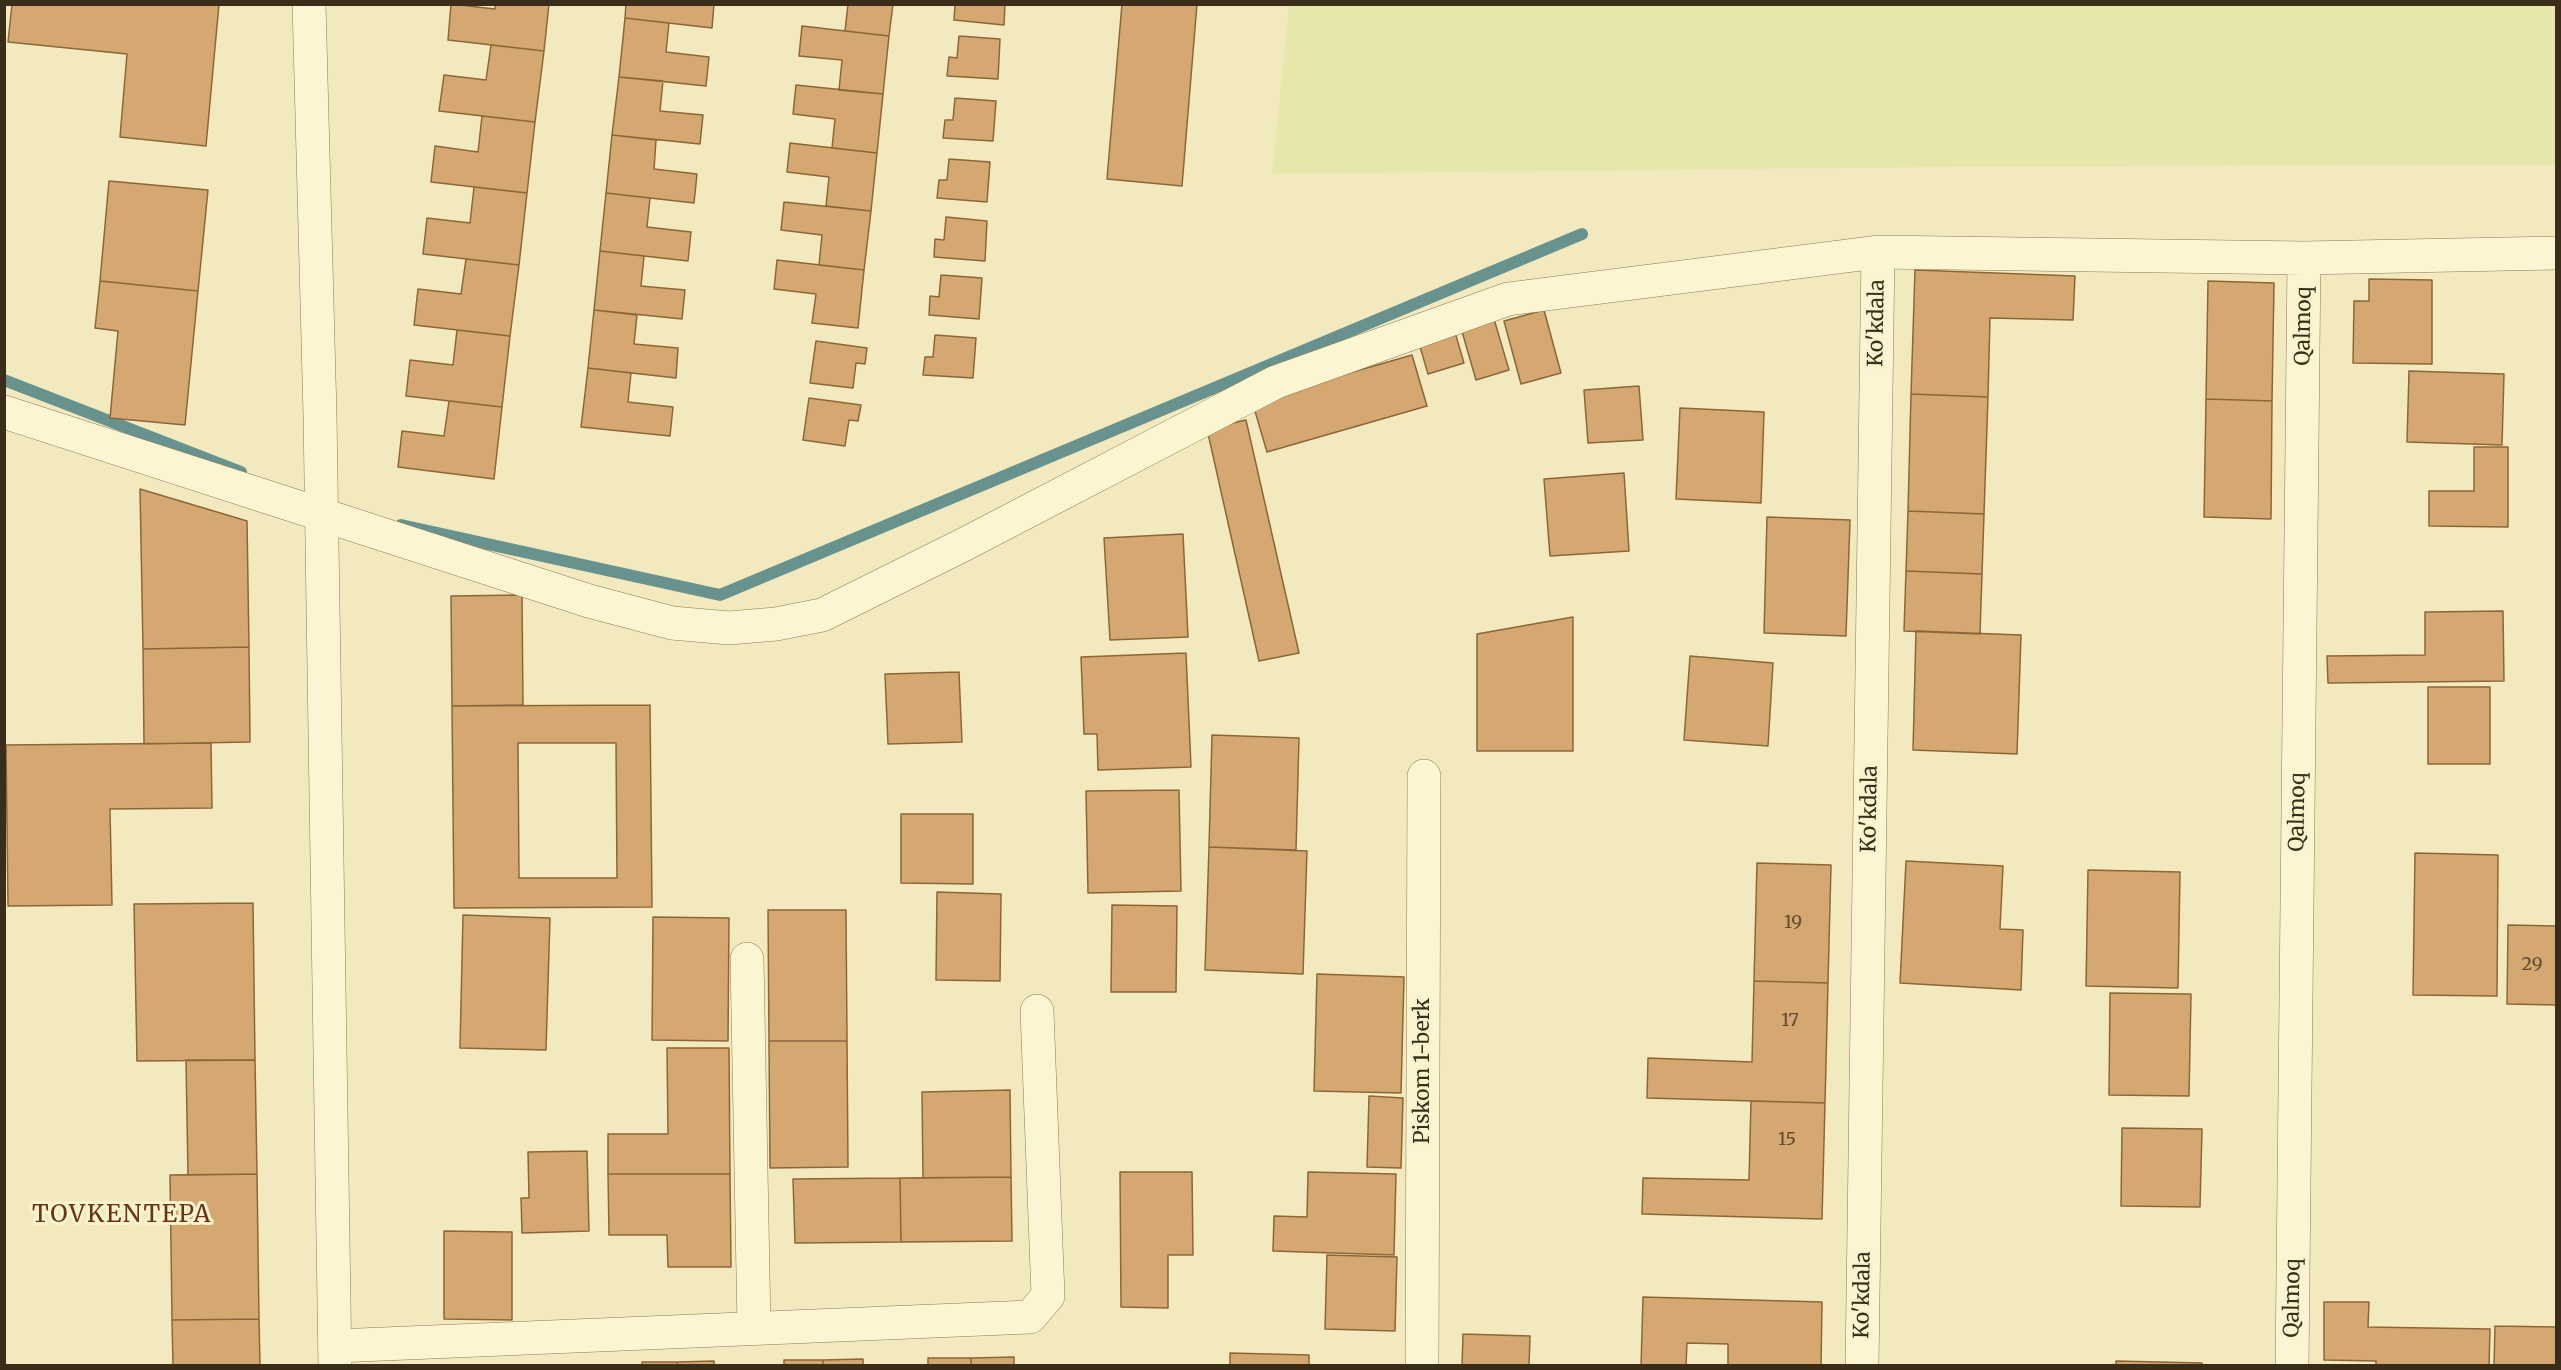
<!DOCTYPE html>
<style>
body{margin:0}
#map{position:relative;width:2561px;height:1370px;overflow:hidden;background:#f2eabe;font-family:Merriweather,serif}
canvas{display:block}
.frame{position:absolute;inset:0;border:6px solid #3a2e1b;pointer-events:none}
</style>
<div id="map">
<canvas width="2561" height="1370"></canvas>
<div class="frame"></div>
</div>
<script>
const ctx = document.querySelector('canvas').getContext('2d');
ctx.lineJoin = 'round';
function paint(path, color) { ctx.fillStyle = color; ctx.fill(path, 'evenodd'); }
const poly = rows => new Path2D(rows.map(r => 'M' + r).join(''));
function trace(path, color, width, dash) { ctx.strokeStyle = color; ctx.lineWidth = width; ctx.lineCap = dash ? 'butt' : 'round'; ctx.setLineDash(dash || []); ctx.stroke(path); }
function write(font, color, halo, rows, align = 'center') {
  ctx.font = font + ' Merriweather,serif'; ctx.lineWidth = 6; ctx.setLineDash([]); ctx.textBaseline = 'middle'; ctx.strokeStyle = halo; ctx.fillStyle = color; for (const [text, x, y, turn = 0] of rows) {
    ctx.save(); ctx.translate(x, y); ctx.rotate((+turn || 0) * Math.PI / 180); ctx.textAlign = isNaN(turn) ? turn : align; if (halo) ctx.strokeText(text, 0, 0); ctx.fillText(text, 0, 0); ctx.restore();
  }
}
const farmland = poly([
 [1289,5,2556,5,2556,165,1938,167,1272,174]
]);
const stream = poly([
 [4,380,241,472],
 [401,525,720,595,1582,234]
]);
const building = poly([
 [12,4,219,4,206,146,120,137,127,54,8,42,12,4],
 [451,4,495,9,495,4,549,4,544,51,448,40,451,4],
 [626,4,714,4,712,28,625,18,626,4],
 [848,4,893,4,889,36,845,31,848,4],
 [955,4,1005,4,1004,25,954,20,955,4],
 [1122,4,1197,4,1182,186,1107,179,1122,4],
 [625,18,669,23,666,52,709,57,706,86,619,77,625,18],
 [802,26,889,36,883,94,839,90,842,60,799,56,802,26],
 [959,36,1000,39,998,79,947,76,949,57,957,58,959,36],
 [491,45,544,51,535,122,439,111,444,75,486,80,491,45],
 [619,77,663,81,660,111,703,115,700,144,612,135,619,77],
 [796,85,883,94,877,153,832,148,835,119,793,114,796,85],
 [955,98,996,101,993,141,943,138,945,120,953,120,955,98],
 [482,116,535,122,527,193,431,182,435,146,478,152,482,116],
 [612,135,656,140,654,169,697,174,694,203,606,193,612,135],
 [790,143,877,153,871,211,826,206,829,177,787,172,790,143],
 [949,159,990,162,987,202,937,198,939,180,947,180,949,159],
 [109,181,208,190,198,291,100,281,109,181],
 [474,187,527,193,519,265,423,254,427,218,470,223,474,187],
 [606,193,650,198,647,227,691,232,688,261,600,251,606,193],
 [784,202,871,211,864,270,819,265,822,235,781,230,784,202],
 [946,217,987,221,985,261,934,257,935,239,944,240,946,217],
 [600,251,644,256,641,286,685,290,682,319,594,310,600,251],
 [466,259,519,265,510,336,414,325,418,289,461,294,466,259],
 [777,260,864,270,858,328,812,323,816,294,774,289,777,260],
 [1915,270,2075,276,2073,320,1990,318,1988,397,1911,394,1915,270],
 [941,275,982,278,979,319,929,315,930,296,939,297,941,275],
 [2369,279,2432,280,2432,364,2353,363,2354,301,2369,301,2369,279],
 [100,281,198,291,185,425,110,418,118,331,95,328,100,281],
 [2208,281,2274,283,2272,401,2206,399,2208,281],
 [594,310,637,315,634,344,678,348,676,378,588,368,594,310],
 [1544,310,1561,373,1521,384,1504,321,1544,310],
 [1494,319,1509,370,1476,380,1461,328,1494,319],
 [1454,329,1464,363,1428,374,1418,340,1454,329],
 [457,330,510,336,502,407,406,396,410,360,453,365,457,330],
 [935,335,976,338,973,378,923,375,925,357,933,357,935,335],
 [816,341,867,348,865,364,856,363,853,388,810,383,816,341],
 [1412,355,1427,406,1267,452,1252,401,1412,355],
 [588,368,631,373,628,402,673,407,670,436,581,427,588,368],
 [2409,371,2504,374,2502,445,2407,442,2409,371],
 [1639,386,1643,440,1588,443,1584,390,1639,386],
 [1911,394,1988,397,1984,514,1908,511,1911,394],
 [809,398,861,405,858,421,849,420,845,446,803,440,809,398],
 [2206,399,2272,401,2271,519,2204,517,2206,399],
 [449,401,502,407,494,479,398,467,402,431,444,436,449,401],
 [1680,408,1764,412,1761,503,1676,499,1680,408],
 [1246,420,1299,653,1259,661,1207,429,1246,420],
 [2474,447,2508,447,2508,527,2429,526,2429,491,2474,491,2474,447],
 [1624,473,1629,551,1550,556,1544,479,1624,473],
 [140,489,247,521,249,647,143,649,140,489],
 [1908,511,1984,514,1982,574,1906,571,1908,511],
 [1767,517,1850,520,1846,636,1764,633,1767,517],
 [1183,534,1188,637,1110,640,1104,538,1183,534],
 [1906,571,1982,574,1980,634,1904,631,1906,571],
 [522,595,523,705,452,706,451,596,522,595],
 [2503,611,2504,681,2328,683,2327,656,2425,655,2425,612,2503,611],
 [1573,617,1573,751,1477,751,1477,634,1573,617],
 [1916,631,2021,635,2017,754,1913,750,1916,631],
 [249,647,250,742,144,744,143,649,249,647],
 [1186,653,1191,767,1098,770,1097,734,1084,734,1081,657,1186,653],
 [1690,656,1773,663,1768,746,1684,740,1690,656],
 [959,672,962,742,888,744,885,674,959,672],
 [2428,687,2490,687,2490,764,2428,764,2428,687],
 [650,705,652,907,454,908,452,706,650,705],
 [518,743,616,743,617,878,519,878,518,743],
 [1212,735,1299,738,1296,850,1209,847,1212,735],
 [211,743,212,808,110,809,112,905,8,906,6,745,211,743],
 [1179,790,1181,891,1088,893,1086,791,1179,790],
 [901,814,973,814,973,884,901,883,901,814],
 [1209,847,1307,851,1303,974,1205,970,1209,847],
 [2415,853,2498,855,2497,996,2413,995,2415,853],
 [1906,861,2003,866,2000,929,2023,930,2021,990,1900,983,1906,861],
 [1757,863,1831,865,1828,983,1754,981,1757,863],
 [2088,870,2180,872,2178,988,2086,986,2088,870],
 [937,892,1001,894,1000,981,936,980,937,892],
 [253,903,255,1060,137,1061,134,904,253,903],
 [1112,905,1177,906,1176,992,1111,992,1112,905],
 [768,910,846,910,847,1041,769,1041,768,910],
 [463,915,550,918,546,1050,460,1048,463,915],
 [653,917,729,918,728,1041,652,1040,653,917],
 [2508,925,2556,926,2556,1005,2507,1004,2508,925],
 [1317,974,1404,977,1401,1093,1314,1091,1317,974],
 [1754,981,1828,983,1825,1103,1647,1098,1648,1058,1752,1062,1754,981],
 [2110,993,2191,994,2189,1096,2109,1095,2110,993],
 [769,1041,847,1041,848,1167,770,1168,769,1041],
 [667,1048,729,1048,730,1174,608,1174,608,1134,668,1134,667,1048],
 [186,1060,255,1060,257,1174,188,1175,186,1060],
 [1010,1090,1011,1177,923,1178,922,1092,1010,1090],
 [1369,1096,1403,1098,1401,1168,1367,1167,1369,1096],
 [1751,1101,1825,1103,1822,1219,1642,1214,1643,1178,1749,1180,1751,1101],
 [2122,1128,2202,1129,2200,1207,2121,1206,2122,1128],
 [587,1151,589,1231,522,1233,521,1198,529,1198,528,1152,587,1151],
 [1120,1172,1192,1172,1193,1255,1168,1255,1168,1308,1121,1307,1120,1172],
 [1308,1172,1396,1174,1394,1255,1273,1251,1274,1216,1307,1217,1308,1172],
 [257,1174,259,1319,172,1320,170,1175,257,1174],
 [608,1174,730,1174,731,1267,668,1267,667,1235,609,1235,608,1174],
 [1011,1177,1012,1241,901,1242,900,1178,1011,1177],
 [900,1178,901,1242,795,1243,793,1179,900,1178],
 [444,1231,512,1232,512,1320,444,1319,444,1231],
 [1327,1255,1397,1257,1395,1331,1325,1329,1327,1255],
 [1643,1297,1822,1302,1821,1366,1728,1366,1728,1344,1687,1343,1686,1366,1641,1366,1643,1297],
 [2324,1302,2369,1302,2368,1327,2490,1329,2489,1366,2376,1366,2376,1361,2324,1360,2324,1302],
 [259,1319,260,1366,173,1366,172,1320,259,1319],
 [2495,1326,2556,1327,2556,1366,2494,1366,2495,1326],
 [1463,1334,1530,1336,1529,1366,1462,1366,1463,1334],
 [1230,1353,1309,1355,1309,1366,1230,1366,1230,1353],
 [1014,1357,1014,1366,971,1366,971,1358,1014,1357],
 [928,1358,971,1358,971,1366,928,1366,928,1358],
 [863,1359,863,1366,823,1366,823,1360,863,1359],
 [784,1360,823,1360,823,1366,784,1366,784,1360],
 [714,1361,714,1366,677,1366,677,1362,714,1361],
 [2116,1361,2202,1363,2202,1366,2116,1366,2116,1361],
 [642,1362,677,1362,677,1366,642,1366,642,1362]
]);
const minor = poly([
 [4,412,589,601,672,623,729,628,776,624,822,615,963,545,1276,382,1508,299,1878,252,2304,258,2556,253],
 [747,959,754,1327],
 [335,1346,1030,1317,1048,1296,1037,1011],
 [1422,1366,1424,776],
 [1862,1366,1878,252],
 [2292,1366,2304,258]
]);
const tertiary = poly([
 [309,4,320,415,335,1366]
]);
const numberNames = [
 ["19",1793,923],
 ["29",2532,965],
 ["17",1790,1021],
 ["15",1787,1140]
];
const streetNames = [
 ["Ko'kdala",1877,323,-89],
 ["Qalmoq",2304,326,-89],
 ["Ko'kdala",1870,809,-89],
 ["Qalmoq",2298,812,-89],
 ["Piskom 1-berk",1423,1071,-90],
 ["Ko'kdala",1863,1295,-89],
 ["Qalmoq",2293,1298,-89]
];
const quarterNames = [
 ["TOVKENTEPA",122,1215]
];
paint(farmland, '#e8e7ab');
trace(stream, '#68928d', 12);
paint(building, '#d4a870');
trace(building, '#8d6638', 1.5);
trace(minor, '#8c7a55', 34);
trace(tertiary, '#8c7a55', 34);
trace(minor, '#fcf5d2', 33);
trace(tertiary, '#fcf5d2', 33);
write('18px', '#604c30', null, numberNames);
write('21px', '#3a2e1b', '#f9f3ce', streetNames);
ctx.letterSpacing = '1.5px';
write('24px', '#6b3416', '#f9f3ce', quarterNames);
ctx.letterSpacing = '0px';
</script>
